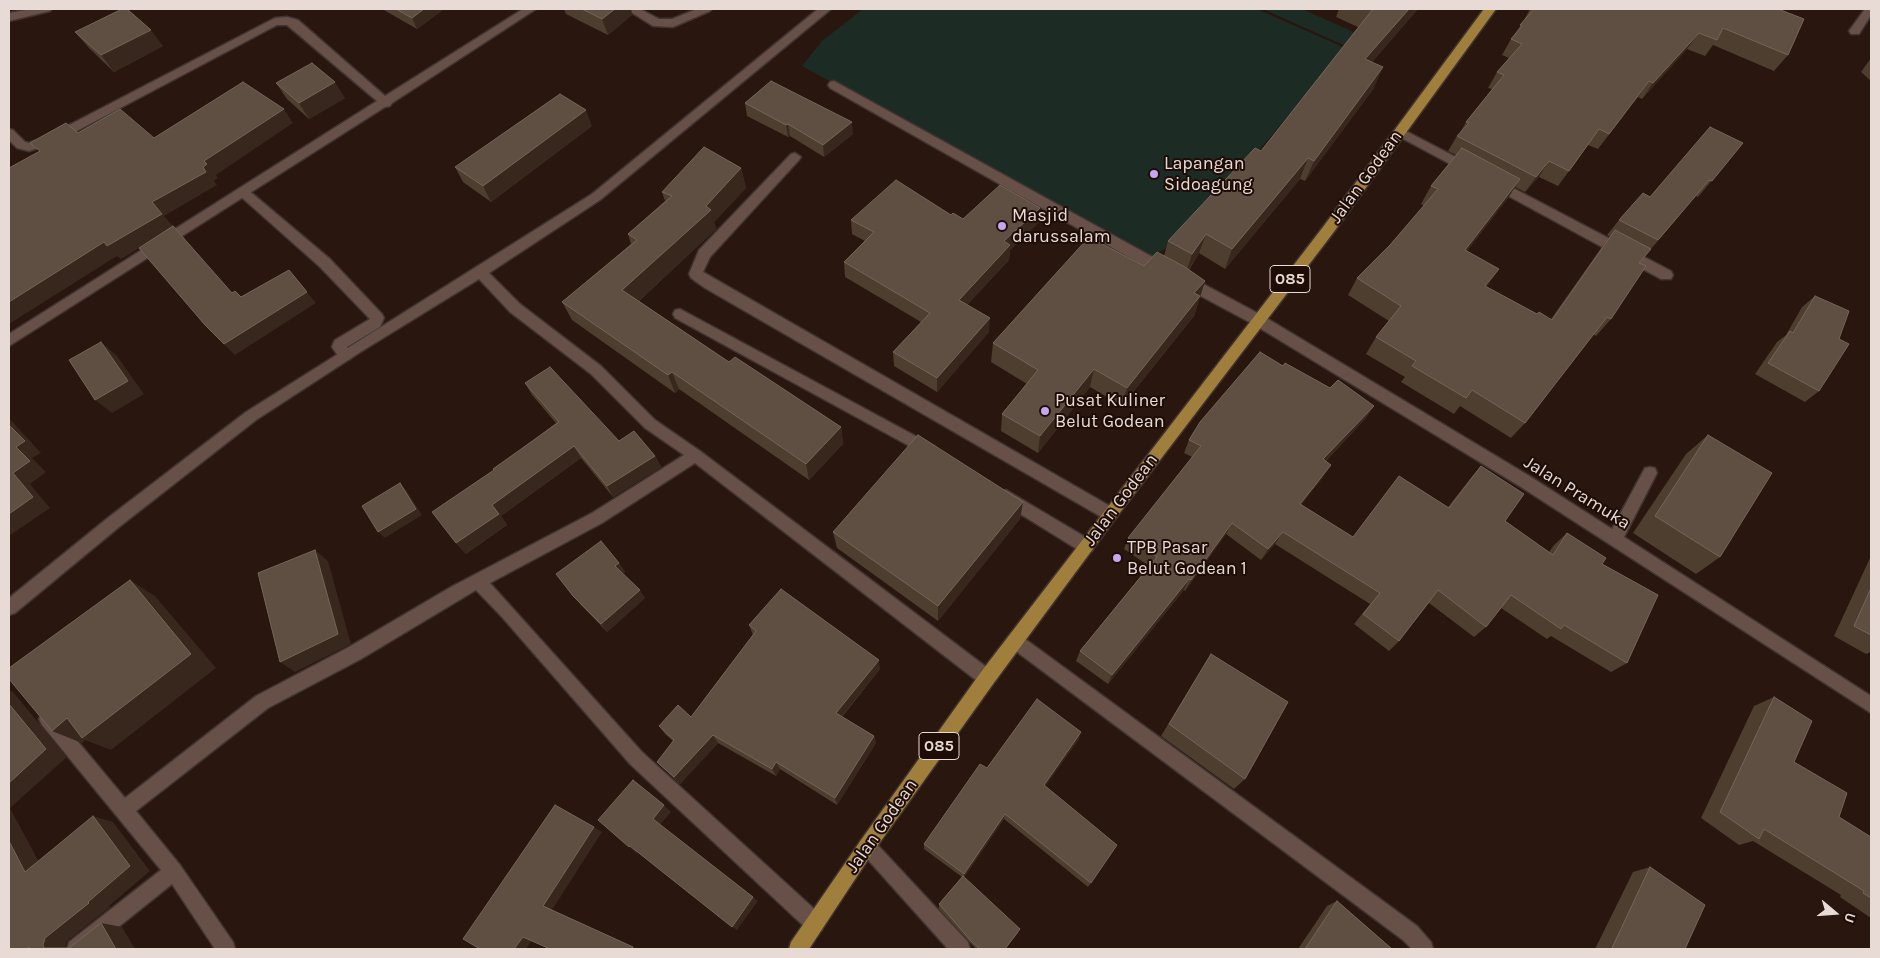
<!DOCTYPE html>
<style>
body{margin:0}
#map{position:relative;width:1880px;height:958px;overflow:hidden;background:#28160f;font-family:Karla,sans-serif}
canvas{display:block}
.frame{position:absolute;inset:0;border:10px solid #e8dbd6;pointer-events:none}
.north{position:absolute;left:1810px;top:888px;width:50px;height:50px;-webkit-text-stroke:4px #1e0c07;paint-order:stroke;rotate:108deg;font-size:14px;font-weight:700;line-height:20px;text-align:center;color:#e8dbd6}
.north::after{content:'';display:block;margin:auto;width:18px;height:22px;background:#e8dbd6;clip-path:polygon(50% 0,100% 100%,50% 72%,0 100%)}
</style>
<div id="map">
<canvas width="1880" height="958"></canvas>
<div class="frame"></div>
<div class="north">U</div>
</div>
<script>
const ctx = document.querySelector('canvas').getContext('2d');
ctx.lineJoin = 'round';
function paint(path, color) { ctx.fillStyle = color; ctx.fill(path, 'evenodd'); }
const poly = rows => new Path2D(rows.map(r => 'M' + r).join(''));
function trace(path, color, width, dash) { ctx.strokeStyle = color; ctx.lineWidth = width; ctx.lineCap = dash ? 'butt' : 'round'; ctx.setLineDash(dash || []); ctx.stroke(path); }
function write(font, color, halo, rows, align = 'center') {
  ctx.font = font + ' Karla,sans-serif'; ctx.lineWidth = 4; ctx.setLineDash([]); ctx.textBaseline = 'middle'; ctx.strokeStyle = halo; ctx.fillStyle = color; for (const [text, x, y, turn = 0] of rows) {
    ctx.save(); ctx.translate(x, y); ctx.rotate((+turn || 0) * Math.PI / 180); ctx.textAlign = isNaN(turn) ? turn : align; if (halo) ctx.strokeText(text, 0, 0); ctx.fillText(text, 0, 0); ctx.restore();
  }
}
const green = poly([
 [863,9,1257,9,1345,48,1187,236,1149,258,802,66,822,41],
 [1263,9,1302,9,1358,34,1350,48]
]);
const lane = poly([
 [1865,9,1871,9,1871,15,1859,34,1851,34,1849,31,1865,9],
 [243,187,247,189,330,259,382,314,384,318,380,327,347,347,352,355,350,359,345,361,340,359,332,347,333,344,335,340,370,319,320,267,239,195,237,192,239,189,243,187]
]);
const street = poly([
 [31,9,52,9,50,11,9,21,9,13,31,9],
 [523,9,536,9,392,103,390,106,385,107,9,346,9,334,377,101,287,25,277,25,56,142,29,151,17,148,9,140,9,129,13,130,25,142,29,143,48,136,275,18,287,17,298,20,385,96,523,9],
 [626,9,640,9,659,19,672,19,697,9,712,9,710,11,673,27,653,26,626,9],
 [818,9,831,9,600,200,489,273,520,304,601,366,655,420,700,451,993,672,995,678,993,684,987,686,981,684,695,463,602,523,490,583,642,752,822,916,824,923,822,930,815,932,808,930,630,764,502,617,476,590,361,659,268,708,136,811,180,865,233,942,235,949,215,949,172,884,91,949,67,949,69,942,161,870,42,725,39,719,42,713,48,711,54,713,125,798,256,696,349,647,451,587,592,513,684,455,645,428,591,374,510,312,479,279,362,351,256,420,119,527,15,613,9,615,9,598,109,517,246,412,592,194,818,9],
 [834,81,1149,255,1263,316,1531,477,1612,529,1645,468,1650,467,1655,468,1657,473,1624,537,1871,696,1871,713,1521,487,1253,324,1139,263,830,88,828,85,830,82,834,81],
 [1400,128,1473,166,1475,169,1469,173,1465,172,1396,135,1394,132,1396,129,1400,128],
 [795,153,801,157,799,160,710,257,703,272,1115,509,1118,514,1115,519,1110,521,1105,519,705,288,691,278,689,274,699,250,791,154,795,153],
 [1494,178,1671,271,1673,275,1671,279,1661,279,1490,186,1488,183,1490,180,1494,178],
 [680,309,934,446,936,450,934,454,929,456,924,454,675,318,673,314,675,310,680,309],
 [1006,490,1092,541,1094,546,1092,551,1086,553,1080,551,1001,502,998,497,1001,492,1006,490],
 [1015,633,1021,636,1417,926,1431,942,1433,949,1412,949,1403,940,1009,646,1007,641,1009,636,1015,633],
 [867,837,873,840,968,942,970,949,948,949,861,852,858,846,861,840,867,837]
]);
const primary = poly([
 [1484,9,1496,9,1333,233,1115,519,993,684,873,852,809,949,789,949,791,942,861,840,981,672,1323,227,1484,9]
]);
const wall = poly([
 [382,9,444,9,417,29],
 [564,9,631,9,632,15,608,35,566,14],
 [1339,9,1418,9,1372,62,1374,88,1305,181,1300,179,1225,269,1199,253,1189,270,1205,281,1194,316,1122,406,1090,387,1038,453,1001,431,1002,414,1027,384,991,362,993,343,1164,256,1168,241,1261,151,1358,27,1336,17],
 [1530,9,1778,9,1788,55,1774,71,1713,45,1705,56,1687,49,1642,99,1638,97,1598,149,1588,145,1558,186,1539,177,1525,192,1515,187,1508,198,1467,251,1486,287,1537,314,1551,319,1601,248,1610,237,1607,235,1619,220,1650,197,1743,143,1698,197,1696,196,1639,263,1611,319,1596,336,1593,334,1525,423,1511,438,1460,406,1454,414,1401,382,1405,377,1366,354,1376,337,1389,321,1348,295,1357,278,1390,245,1424,206,1421,204,1431,186,1456,155,1448,151,1457,136,1460,133,1466,122,1492,89,1488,88,1497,72,1509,58,1502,55,1511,39,1523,22],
 [75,32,163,46,114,72,89,48],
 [1871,58,1871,81,1861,72],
 [276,83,345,98,309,119,287,99],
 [745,103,853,134,824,157,790,136,788,137,747,116],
 [592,126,491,202,463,182,455,167],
 [741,168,746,188,714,222,716,229,639,301,729,362,841,427,843,444,809,480,679,389,675,393,572,320,562,302,631,244,628,234,665,201,662,192],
 [1040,208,1038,223,1010,250,1009,260,967,305,989,332,937,392,894,366,893,352,921,322,845,277,844,262,865,241,852,234,851,220,951,215,963,219],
 [1815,296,1819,391,1805,402,1755,374,1777,342,1786,335,1802,307],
 [1283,366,1330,388,1374,406,1365,419,1326,461,1323,477,1301,505,1353,537,1448,507,1470,479,1481,466,1505,521,1549,552,1554,545,1567,533,1602,564,1627,663,1611,672,1551,636,1547,639,1501,608,1486,627,1474,637,1429,603,1399,641,1389,651,1354,624,1370,604,1275,544,1261,560,1226,534,1185,591,1184,590,1108,684,1076,661,1080,651,1149,566,1124,549,1128,538,1192,457,1184,453,1189,440],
 [525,383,619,441,655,456,661,467,613,497,581,458,501,516,507,525,466,554,456,543,494,470,556,423,532,395],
 [1708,435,1720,557,1696,574,1633,533,1686,454],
 [1023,502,1020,519,938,621,837,548,833,532],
 [1871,557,1871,652,1866,654,1834,636,1870,558],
 [619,563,625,572,622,574,645,598,607,632,580,604,556,574],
 [749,625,880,669,842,717,874,736,876,743,837,805,780,769,776,776,718,743,680,784,664,769,657,762,673,741,665,734,659,726,691,717,753,635],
 [1211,654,1245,779,1234,789,1161,736],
 [1774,697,1794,762,1839,817,1871,837,1871,918,1840,897,1841,895,1753,841,1739,845,1701,818,1754,706],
 [1079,739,1045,786,1091,883,1088,887,1004,819,964,877,1018,933,1005,949,976,949,939,909,939,904,962,877,924,849,924,844,987,768],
 [1650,867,1685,949,1595,949,1633,872],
 [1337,901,1392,949,1298,949,1327,906]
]);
const shadedWall = poly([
 [424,9,444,9,417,29,412,18],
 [615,9,631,9,632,15,608,35,602,19],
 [1409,9,1418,9,1357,80,1365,59],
 [151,30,163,46,114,72,101,55],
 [1699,33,1687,49,1642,99,1653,83],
 [1383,67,1374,88,1305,181,1314,161],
 [1649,81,1638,97,1598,149,1609,134],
 [335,82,345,98,309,119,299,103],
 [284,109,293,123,216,175,218,178,214,181,217,185,164,216,242,303,174,227,121,259,117,256,9,324,9,302,203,167,204,161],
 [586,110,592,126,491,202,483,186],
 [852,122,853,134,824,157,823,145],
 [788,124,790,136,788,137,786,125],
 [1308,158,1300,179,1225,269,1232,249],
 [1549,161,1539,177,1525,192,1536,177],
 [741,168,746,188,714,222,716,229,630,309,622,290,706,206],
 [1520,179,1508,198,1454,268,1465,250],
 [1040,208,1038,223,1010,250,1009,260,959,314,959,300,1004,241],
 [1206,234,1199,253,1186,273,1192,254],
 [1499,269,1487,287,1485,286],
 [1205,281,1194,316,1122,406,1127,388,1194,293],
 [307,292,316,303,235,355,224,344],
 [990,318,989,332,937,392,937,378],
 [101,342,117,356,144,394,112,413,95,400],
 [1094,369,1090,387,1038,453,1040,436],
 [672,372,679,389,675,393,668,375],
 [1374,406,1365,419,1315,472,1323,459],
 [9,418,41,453,32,458,46,472,30,484,50,508,9,536,9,514,16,447,9,425],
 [841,427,843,444,809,480,806,464],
 [574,446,581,458,501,516,507,525,466,554,456,543,492,505],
 [655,456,661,467,613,497,607,486],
 [1331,465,1323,477,1292,516,1300,504],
 [400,483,406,490,422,515,385,538,378,532],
 [1023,502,1020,519,938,621,938,606],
 [1232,523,1226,534,1185,591,1191,580],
 [1283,532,1275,544,1261,560,1268,549],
 [315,550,328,561,351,644,295,672,280,662],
 [619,563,625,572,620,575,615,566],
 [1189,579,1184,590,1108,684,1112,675],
 [130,580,155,596,216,668,111,750,85,740,82,743,52,731],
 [640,590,645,598,607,632,601,624],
 [879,660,880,669,838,721,836,713],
 [9,690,13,692,67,757,10,808,47,877,25,872,9,841],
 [1081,732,1079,739,1042,791,1044,785],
 [713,735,718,743,680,784,674,777],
 [874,736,876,743,837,805,835,798],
 [776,762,780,769,776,776,772,769],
 [664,805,671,812,660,825,653,819],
 [1005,814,1004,819,964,878,964,874],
 [93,816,113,822,150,871,109,906,110,907,67,941,65,948,44,948,43,945,45,938,88,902],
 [594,827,602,832,552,910,638,949,632,949,543,906],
 [630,846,638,851,636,853,629,847],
 [753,897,758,901,737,930,732,927],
 [101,923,122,927,135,949,116,949],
 [523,937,532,940,526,949,514,949]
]);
const building = poly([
 [122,9,127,9,151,30,101,55,75,32,122,9],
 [396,9,424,9,412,18,396,9],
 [582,9,615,9,602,19,582,9],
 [1373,9,1409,9,1365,59,1383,67,1314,161,1308,158,1232,249,1206,234,1192,254,1168,241,1255,148,1261,151,1373,9],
 [1530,9,1778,9,1804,19,1788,55,1723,28,1717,40,1699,33,1653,83,1649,81,1609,134,1599,129,1569,171,1549,161,1536,177,1457,136,1469,123,1466,122,1504,75,1497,72,1522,44,1511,39,1522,26,1520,25,1533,10,1530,9],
 [312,63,335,82,299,103,276,83,312,63],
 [771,81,852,122,823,145,788,124,786,125,745,103,771,81],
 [243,82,284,109,204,161,207,164,203,167,206,172,152,202,162,214,107,246,104,242,9,302,9,168,40,151,30,143,66,123,78,133,120,109,154,138,243,82],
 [560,94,586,110,483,186,455,167,560,94],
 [1710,127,1743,143,1712,181,1709,180,1658,240,1619,220,1643,193,1650,197,1710,127],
 [704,147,741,168,706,206,711,210,622,290,729,362,735,357,841,427,806,464,672,372,668,375,562,302,637,240,628,234,672,196,662,192,704,147],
 [1462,148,1520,179,1465,250,1499,269,1485,286,1537,314,1539,312,1552,320,1615,230,1651,249,1639,263,1646,266,1611,319,1607,317,1525,423,1472,390,1466,398,1412,366,1416,361,1376,337,1401,306,1357,278,1390,245,1438,189,1431,186,1462,148],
 [896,180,951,215,953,213,963,219,1000,185,1040,208,1004,241,1010,245,959,300,990,318,937,378,893,352,930,313,844,262,874,232,851,220,896,180],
 [173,226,232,293,235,291,241,297,289,270,307,292,224,344,205,325,139,248,173,226],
 [1089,237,1144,266,1157,252,1185,267,1205,281,1194,293,1200,296,1127,388,1094,369,1040,436,1002,414,1038,370,993,343,1089,237],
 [1815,296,1849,311,1839,339,1849,344,1819,391,1768,363,1790,331,1793,333,1815,296],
 [101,342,128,381,95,400,69,360,101,342],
 [1260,352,1283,366,1285,363,1330,388,1338,380,1374,406,1323,459,1331,465,1300,504,1353,537,1399,476,1449,508,1481,466,1524,494,1505,521,1553,555,1567,533,1606,558,1602,564,1658,595,1627,663,1564,625,1561,629,1511,595,1486,627,1438,590,1399,641,1363,614,1380,593,1283,532,1268,549,1232,523,1191,580,1189,579,1112,675,1080,651,1157,557,1128,538,1201,446,1189,440,1200,422,1260,352],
 [550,367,619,441,634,431,655,456,607,486,574,446,492,505,499,514,456,543,432,512,494,470,493,469,559,422,525,383,550,367],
 [9,425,25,441,16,447,30,461,13,473,33,497,9,514,9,425],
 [918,435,1023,502,938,606,833,532,918,435],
 [1708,435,1772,473,1720,557,1655,516,1708,435],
 [400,483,416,509,378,532,362,506,400,483],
 [601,541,619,563,615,566,640,590,601,624,573,596,556,574,601,541],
 [315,550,338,634,280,662,258,573,315,550],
 [130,580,191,654,82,738,67,718,52,731,9,679,9,668,130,580],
 [1871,588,1871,635,1854,626,1871,588],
 [781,589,879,660,836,713,874,736,835,798,776,762,772,769,713,735,674,777,657,762,674,740,659,726,678,705,691,717,756,631,749,625,781,589],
 [1211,654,1288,702,1245,779,1169,724,1211,654],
 [1774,697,1812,721,1794,762,1847,793,1839,817,1871,837,1871,898,1863,893,1864,891,1764,829,1759,839,1720,812,1774,697],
 [1037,699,1081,732,1044,785,1117,845,1091,883,1005,814,964,874,924,844,980,764,987,768,1037,699],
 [9,704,46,749,9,783,9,704],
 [633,780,664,805,653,819,753,897,732,927,630,846,629,847,598,820,633,780],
 [555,805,594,827,543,906,633,947,632,949,550,949,523,937,514,949,480,949,463,939,555,805],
 [93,816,130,866,88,902,89,903,45,938,43,945,44,948,69,948,101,923,116,949,30,949,29,947,26,949,9,949,9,841,25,872,93,816],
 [1650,867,1705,905,1685,949,1614,949,1612,948,1650,867],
 [963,876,1020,929,1005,949,980,949,971,941,939,904,963,876],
 [1337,901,1392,949,1305,949,1337,901]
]);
const markers = [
 [1154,174,5,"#c6a6f0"],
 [1002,226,5,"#c6a6f0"],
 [1045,411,5,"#c6a6f0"],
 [1117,558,5,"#c6a6f0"]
];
const shields = [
 [1290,279,40],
 [939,746,40]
];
const shieldNames = [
 ["085",1290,279],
 ["085",939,746]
];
const poiNames = [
 ["Lapangan",1164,164],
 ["Sidoagung",1164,185],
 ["Masjid",1012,216],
 ["darussalam",1012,237],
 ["Pusat Kuliner",1055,401],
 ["Belut Godean",1055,422],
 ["TPB Pasar",1127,548],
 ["Belut Godean 1",1127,569]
];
const streetNames = [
 ["Jalan Godean",1366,177,-54],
 ["Jalan Pramuka",1577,493,32],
 ["Jalan Godean",1121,500,-53],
 ["Jalan Godean",882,826,-55]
];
paint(green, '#1c2c25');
trace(lane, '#403330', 3);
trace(street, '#403330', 3);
trace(primary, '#403330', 3);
paint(lane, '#665048');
paint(street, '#665048');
paint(primary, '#a07f3d');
paint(wall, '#4e3e30');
paint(shadedWall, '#38271c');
paint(building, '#5e4f42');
trace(building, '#746559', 1);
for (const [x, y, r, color] of markers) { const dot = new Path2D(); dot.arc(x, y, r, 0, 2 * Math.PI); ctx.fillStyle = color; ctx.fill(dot); trace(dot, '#1e0c07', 2); }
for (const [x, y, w] of shields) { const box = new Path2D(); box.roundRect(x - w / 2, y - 13.5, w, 27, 4); ctx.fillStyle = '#1e0c07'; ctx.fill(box); trace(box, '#e8dbd6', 1); }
write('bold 16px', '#e8dbd6', null, shieldNames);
write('18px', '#e8dbd6', '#1e0c07', poiNames, 'left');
write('18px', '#e8dbd6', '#1e0c07', streetNames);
</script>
